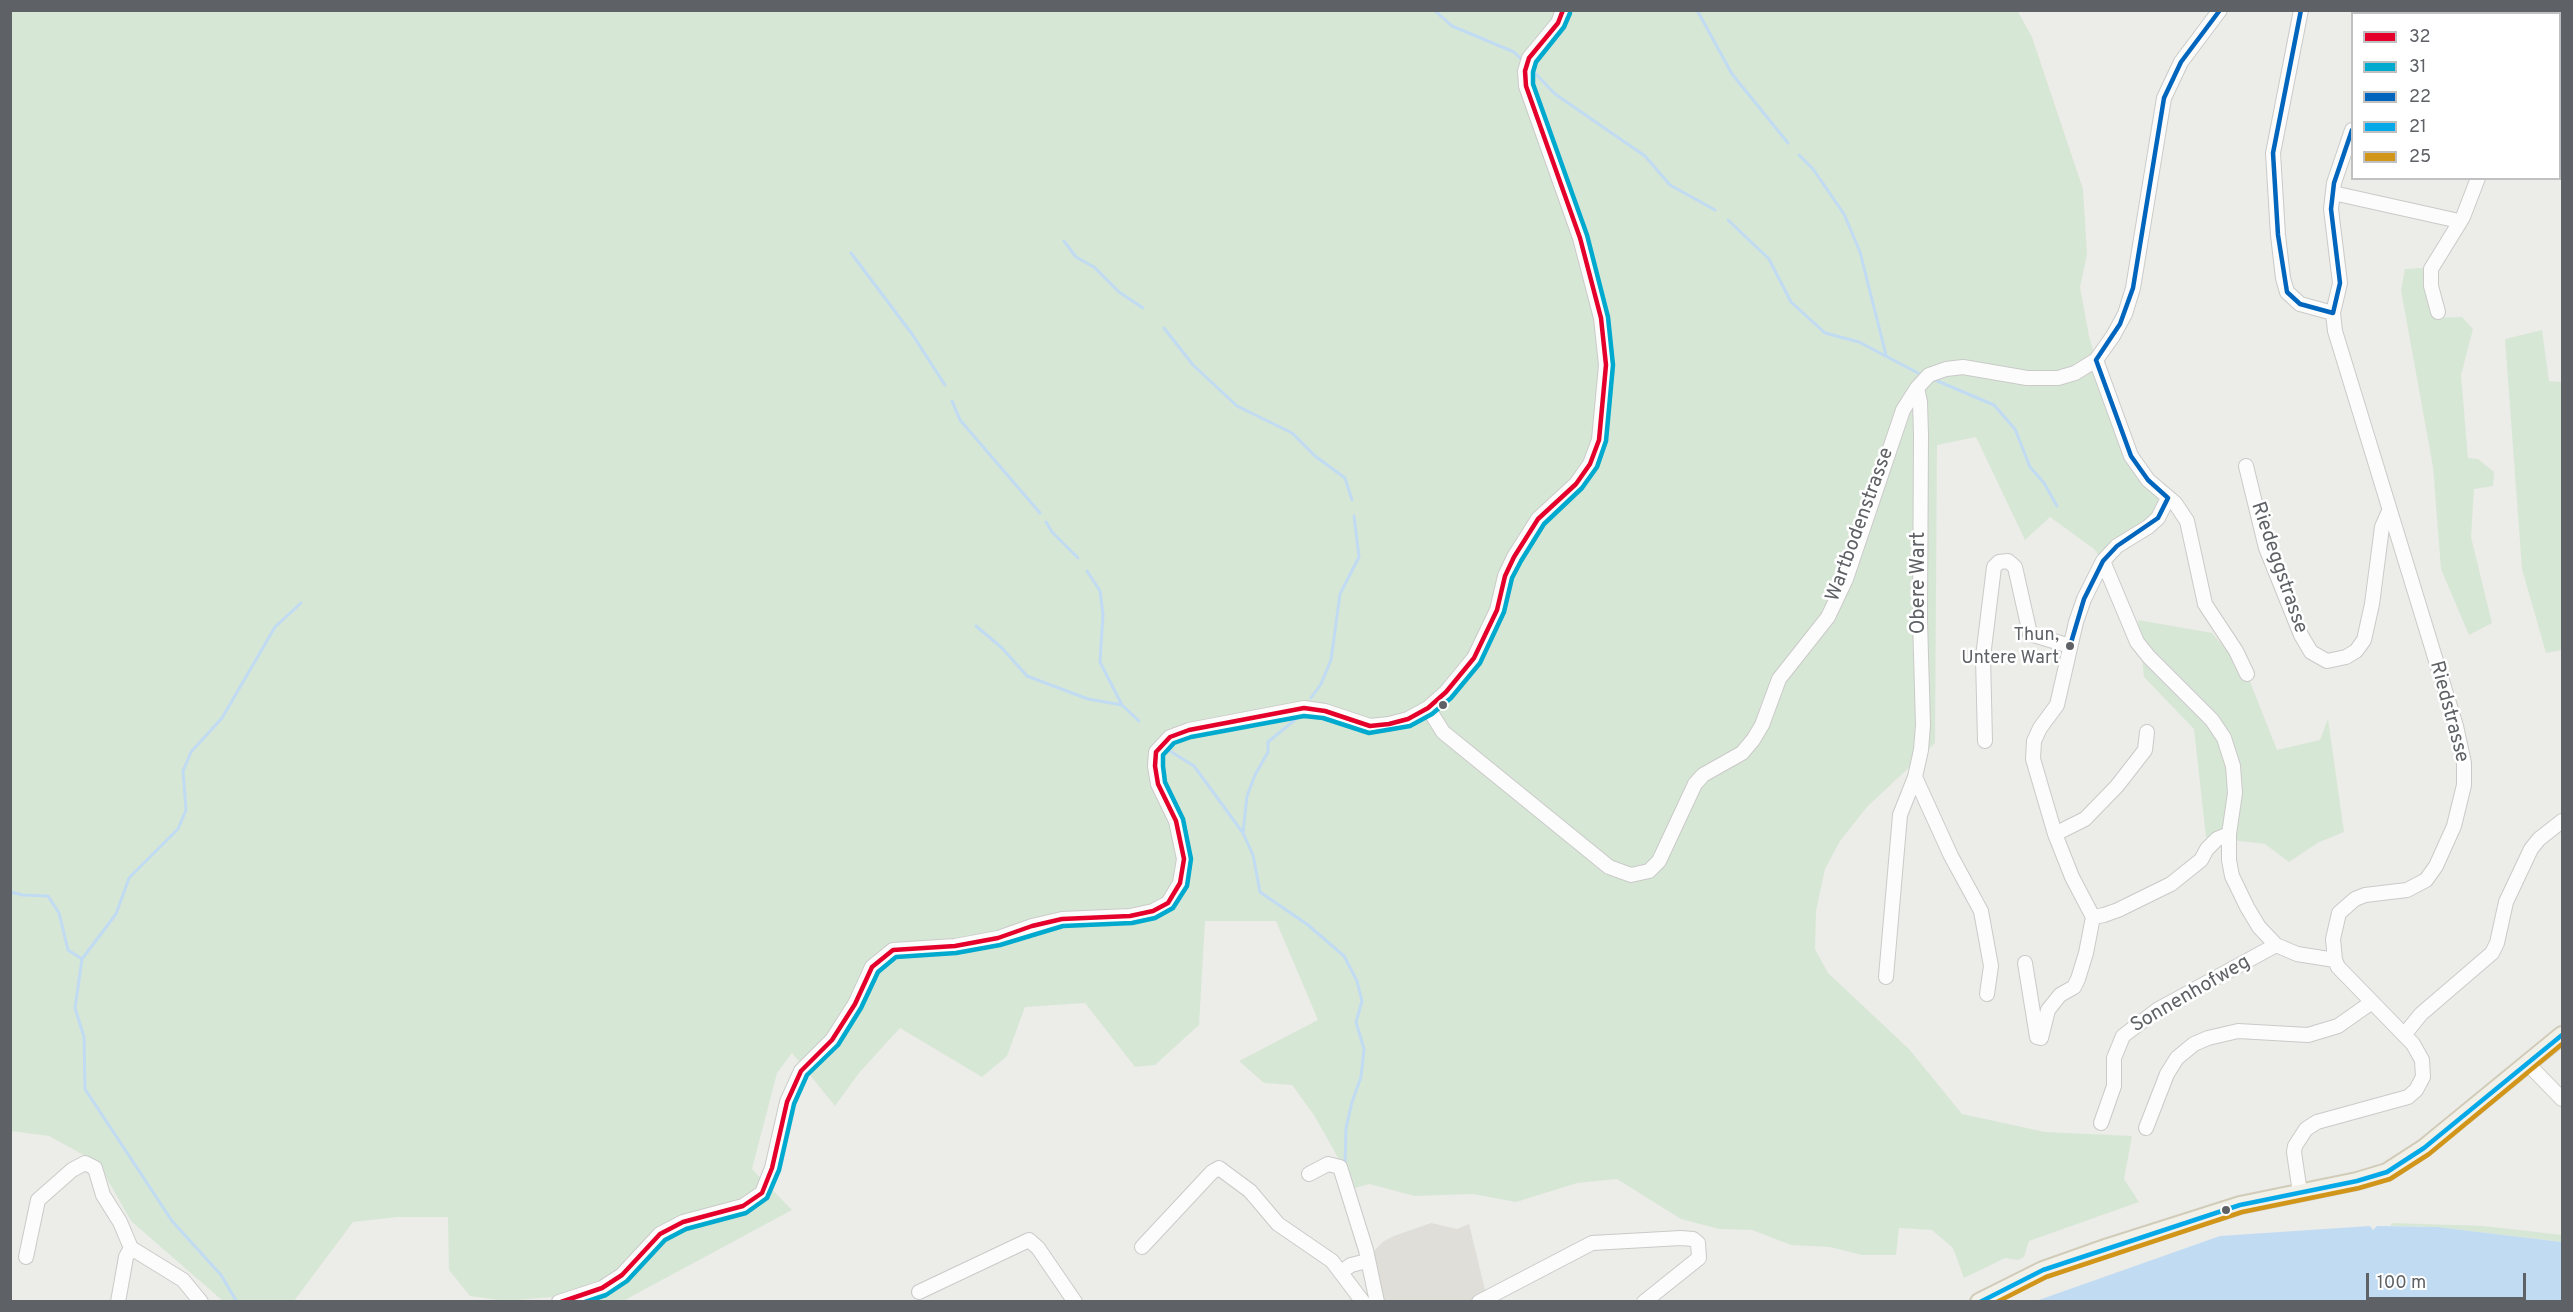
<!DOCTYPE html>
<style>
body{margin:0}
#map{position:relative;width:2573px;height:1312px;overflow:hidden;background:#ecece8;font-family:Overpass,sans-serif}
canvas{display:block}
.frame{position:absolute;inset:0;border:12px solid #5e6165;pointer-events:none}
.legend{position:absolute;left:2351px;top:12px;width:210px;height:168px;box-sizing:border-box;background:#fff;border:2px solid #bfc0c1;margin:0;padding:8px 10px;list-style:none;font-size:18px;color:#5e6165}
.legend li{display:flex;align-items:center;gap:12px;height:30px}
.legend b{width:30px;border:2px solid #bfc0c1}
.scale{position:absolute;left:2366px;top:1273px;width:160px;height:27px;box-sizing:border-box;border:3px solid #5e6165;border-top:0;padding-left:8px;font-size:18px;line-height:21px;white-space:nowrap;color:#5e6165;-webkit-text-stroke:4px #fff;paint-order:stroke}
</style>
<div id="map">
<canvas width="2573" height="1312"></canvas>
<div class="frame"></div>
<ul class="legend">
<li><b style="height:8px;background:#e4002b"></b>32</li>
<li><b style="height:8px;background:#00a9ce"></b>31</li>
<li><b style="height:8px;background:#0065bd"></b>22</li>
<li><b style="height:8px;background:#05a9e8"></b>21</li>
<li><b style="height:8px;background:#d19519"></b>25</li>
</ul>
<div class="scale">100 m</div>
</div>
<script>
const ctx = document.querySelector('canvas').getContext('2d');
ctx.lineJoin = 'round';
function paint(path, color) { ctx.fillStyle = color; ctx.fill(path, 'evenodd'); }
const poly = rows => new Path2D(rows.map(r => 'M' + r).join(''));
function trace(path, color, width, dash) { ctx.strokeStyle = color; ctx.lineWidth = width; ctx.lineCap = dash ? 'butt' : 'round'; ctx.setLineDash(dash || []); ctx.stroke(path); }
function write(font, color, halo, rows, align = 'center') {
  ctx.font = font + ' Overpass,sans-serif'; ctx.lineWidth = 5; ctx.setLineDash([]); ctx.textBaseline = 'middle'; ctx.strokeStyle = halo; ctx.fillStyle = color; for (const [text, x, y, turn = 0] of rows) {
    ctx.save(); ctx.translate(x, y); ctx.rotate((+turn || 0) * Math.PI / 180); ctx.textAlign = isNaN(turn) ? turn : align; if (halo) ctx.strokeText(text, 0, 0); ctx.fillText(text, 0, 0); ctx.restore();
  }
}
const education = poly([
 [1431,1223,1457,1229,1469,1224,1486,1294,1471,1301,1383,1301,1370,1255,1384,1241,1394,1236]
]);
const green = poly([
 [2017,10,2032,37,2083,189,2087,255,2080,287,2089,336,2096,360,2131,456,2168,498,2164,508,2103,561,2094,549,2050,517,2025,540,1976,437,1937,445,1935,743,1867,807,1840,841,1825,869,1816,911,1815,949,1828,973,1909,1049,1962,1114,2045,1132,2132,1136,2124,1179,2139,1202,2029,1241,2024,1257,2018,1260,2005,1258,1964,1278,1953,1248,1932,1230,1899,1228,1896,1255,1862,1255,1830,1247,1791,1245,1752,1230,1719,1229,1681,1219,1617,1179,1577,1183,1516,1202,1473,1194,1415,1196,1369,1184,1355,1188,1314,1115,1292,1085,1264,1083,1239,1061,1318,1020,1276,921,1205,921,1199,1025,1155,1065,1135,1067,1085,1003,1025,1007,1007,1056,982,1077,900,1028,859,1073,835,1106,792,1053,777,1073,752,1169,792,1210,623,1301,553,1301,551,1297,506,1301,470,1296,449,1270,448,1217,397,1217,353,1222,294,1301,223,1301,131,1221,98,1163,49,1136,11,1131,11,11],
 [2423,268,2434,318,2462,317,2473,329,2461,375,2468,458,2478,459,2494,472,2493,486,2474,489,2471,537,2492,623,2469,635,2441,569,2433,467,2401,290,2405,269],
 [2542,330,2549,381,2562,382,2562,650,2546,653,2522,569,2505,339],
 [2138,620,2212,633,2247,674,2277,750,2320,740,2328,719,2344,832,2319,842,2289,862,2265,844,2206,837,2194,729,2144,677],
 [2392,1223,2484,1226,2562,1235,2562,1242,2437,1227,2390,1226]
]);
const water = poly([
 [2370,1226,2373,1230,2377,1226,2437,1227,2562,1242,2562,1301,2036,1301,2220,1236]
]);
const stream = poly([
 [1434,10,1452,26,1514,52,1520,58],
 [1697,10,1732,74,1788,143],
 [1534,72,1555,94,1645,156,1670,185,1715,210],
 [1799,155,1813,169,1844,214,1860,252,1886,355],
 [1728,220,1769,259,1791,302,1825,333,1859,342,1918,373],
 [1064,241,1076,257,1094,267,1119,292,1143,308],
 [851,253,912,334,945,385],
 [1164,328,1193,365,1237,406,1292,433,1315,456,1345,478,1352,500],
 [1935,380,1994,405,2015,429,2030,467,2044,483,2057,506],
 [952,401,960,420,1040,513],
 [1046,522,1052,532,1078,558],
 [1087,571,1100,591,1103,614,1100,662,1122,705,1139,721],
 [976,626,1002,648,1027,676,1088,699,1122,705],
 [1311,698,1321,684,1331,660,1340,594,1359,557,1354,516],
 [1296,719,1268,742,1268,752,1255,775,1247,796,1243,833,1253,855,1260,892,1308,925,1344,956,1357,981,1362,1001,1356,1022,1364,1049,1361,1077,1352,1102,1346,1128,1345,1163],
 [1170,751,1194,766,1243,833],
 [10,892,23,895,48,896,59,913,68,950,82,959],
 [237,1302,221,1275,172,1221,85,1089,84,1037,75,1008,82,959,116,914,129,878,178,829,186,810,183,771,191,752,222,718,275,627,301,603]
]);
const minor = poly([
 [2301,10,2273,153,2278,235,2283,278,2287,292,2300,304,2333,313],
 [2518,14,2521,10],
 [2333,193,2459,221],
 [2438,312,2431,286,2431,269,2463,217,2478,178],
 [2096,360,2131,456,2148,480,2175,503,2187,521,2205,604,2236,651,2247,674],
 [2246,466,2266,548,2301,635,2311,652,2327,661,2346,657,2356,651,2364,640,2372,604,2382,527,2389,511],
 [2103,561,2137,642,2149,657,2212,720,2224,738,2233,766,2235,793,2229,834,2229,860,2232,876,2247,907,2259,927,2276,945,2297,954,2335,960],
 [1428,708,1443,732,1609,867,1631,875,1649,871,1659,861,1695,784,1703,775,1742,753,1753,740,1762,725,1779,679,1828,617,1846,579,1903,410,1917,388,1929,375,1946,369,1963,367,2027,378,2058,378,2075,373,2096,360,2113,336,2125,314,2133,288,2164,98,2181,62,2220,10],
 [1985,741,1983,657,1994,567,1999,562,2008,561,2015,567,2030,634,2070,646],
 [1915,777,1951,856,1981,911,1991,966,1987,994],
 [2055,834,2085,819,2117,786,2145,750,2147,732],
 [2093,917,2104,915,2118,910,2171,884,2201,860,2207,849,2217,839,2229,834],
 [2025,963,2037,1037,2041,1038],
 [1886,977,1900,815,1915,777,1921,750,1923,725,1920,620,1921,435,1920,402,1917,388],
 [2404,1035,2421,1014,2492,953,2497,943,2506,902,2531,849,2539,839,2562,821],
 [2041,1038,2048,1010,2060,995,2074,987,2078,979,2086,953,2093,917,2072,877,2055,834,2033,759,2034,741,2040,728,2057,705,2076,622,2084,599,2103,561,2117,546,2148,527,2158,518,2168,498],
 [2528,1064,2562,1099],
 [2101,1123,2114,1086,2114,1058,2123,1036,2157,1010,2276,945],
 [2146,1128,2167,1074,2177,1058,2194,1044,2208,1038,2238,1031,2308,1035,2338,1026,2372,1002],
 [1309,1174,1328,1164,1340,1167,1366,1250,1377,1302],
 [2300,1193,2294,1152,2295,1146,2306,1129,2317,1122,2408,1097,2416,1090,2423,1077,2422,1060,2413,1044,2338,967,2335,960,2333,939,2339,913,2355,899,2365,895,2407,890,2426,880,2436,866,2454,826,2464,785,2464,763,2456,726,2335,331,2333,313,2340,283,2331,209,2334,183,2352,130],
 [1142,1247,1212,1172,1219,1168,1250,1191,1278,1224,1332,1261,1363,1302],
 [26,1257,38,1200,72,1170,85,1163,95,1168,103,1195,120,1222,131,1248,183,1280,201,1302],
 [1341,1272,1351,1265,1367,1261],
 [919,1292,1029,1240,1038,1248,1075,1302],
 [118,1302,126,1257,131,1248],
 [559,1302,602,1288,622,1275,660,1234,683,1222,743,1206,762,1193,772,1168,787,1102,801,1071,832,1040,855,1004,872,967,893,950,955,946,998,938,1032,926,1062,919,1130,916,1153,911,1168,903,1180,883,1184,859,1176,821,1158,784,1155,766,1156,752,1170,737,1189,730,1304,708,1325,711,1370,726,1389,724,1408,719,1428,708,1446,692,1474,658,1497,610,1505,576,1514,557,1538,519,1576,484,1590,464,1599,440,1606,365,1601,318,1580,238,1526,86,1525,71,1529,58,1558,23,1563,10],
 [1479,1302,1592,1243,1681,1238,1693,1239,1698,1243,1699,1258,1644,1302]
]);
const major = poly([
 [1979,1302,2043,1270,2108,1247,2240,1205,2357,1181,2387,1172,2424,1148,2562,1035]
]);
const bus1 = poly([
 [561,1302,602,1288,622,1275,660,1234,683,1222,743,1206,762,1193,772,1168,787,1102,801,1071,832,1040,855,1004,872,967,893,950,955,946,998,938,1032,926,1062,919,1130,916,1153,911,1168,903,1180,883,1184,859,1176,821,1158,784,1155,766,1156,752,1170,737,1189,730,1304,708,1325,711,1370,726,1389,724,1408,719,1428,708,1446,692,1474,658,1497,610,1505,576,1514,557,1538,519,1576,484,1590,464,1599,440,1606,365,1601,318,1580,238,1526,86,1525,71,1529,58,1558,23,1563,10]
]);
const bus2 = poly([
 [585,1302,606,1295,627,1281,665,1240,686,1229,746,1213,767,1198,779,1170,794,1104,807,1075,838,1045,861,1008,878,972,896,957,956,953,1000,945,1063,926,1132,923,1155,918,1173,908,1187,886,1191,859,1183,819,1165,782,1163,766,1163,755,1174,743,1191,737,1304,716,1323,718,1369,733,1410,726,1432,714,1451,698,1480,663,1504,612,1512,578,1521,561,1544,524,1582,488,1597,467,1606,441,1613,365,1608,317,1587,235,1533,84,1533,72,1536,62,1564,27,1570,13]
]);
const bus3 = poly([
 [2301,10,2273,153,2278,235,2287,292,2300,304,2333,313],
 [2333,313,2340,283,2331,209,2334,183,2352,130],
 [2096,360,2120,324,2133,288,2164,98,2181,62,2220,10],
 [2096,360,2131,456,2148,480,2168,498],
 [2070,646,2084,599,2103,561,2117,546,2158,518,2168,498]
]);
const bus4 = poly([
 [1980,1302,2043,1270,2240,1205,2357,1181,2387,1172,2424,1148,2562,1035]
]);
const bus5 = poly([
 [1997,1302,2046,1277,2242,1212,2359,1188,2390,1179,2429,1154,2562,1044]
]);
const markers = [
 [2070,646,5,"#5e6165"],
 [1443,705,5,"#5e6165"],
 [2226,1210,5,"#5e6165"]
];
const busNames = [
 ["Thun,",2059,636],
 ["Untere Wart",2059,659]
];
const streetNames = [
 ["Wartbodenstrasse",1861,525,-70],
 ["Riedeggstrasse",2278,568,71],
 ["Obere Wart",1920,583,-90],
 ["Riedstrasse",2448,712,75],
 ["Sonnenhofweg",2191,995,-30]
];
paint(education, '#dfded8');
paint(green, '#d7e7d6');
paint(water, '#c1dbf2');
trace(stream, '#c1dbf2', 3);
trace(minor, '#cacac9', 16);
trace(major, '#d1ccb9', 20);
trace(minor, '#fcfcfc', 14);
trace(major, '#f2f1e9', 16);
trace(bus1, '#e4002b', 4.5);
trace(bus2, '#00a9ce', 4.5);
trace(bus3, '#0065bd', 4.5);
trace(bus4, '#05a9e8', 4.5);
trace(bus5, '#d19519', 4.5);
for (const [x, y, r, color] of markers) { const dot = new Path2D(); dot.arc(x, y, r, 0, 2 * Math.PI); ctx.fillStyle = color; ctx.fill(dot); trace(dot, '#fff', 2); }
write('18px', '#5e6165', '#fff', busNames, 'right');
write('20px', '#5e6165', '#fff', streetNames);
</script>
